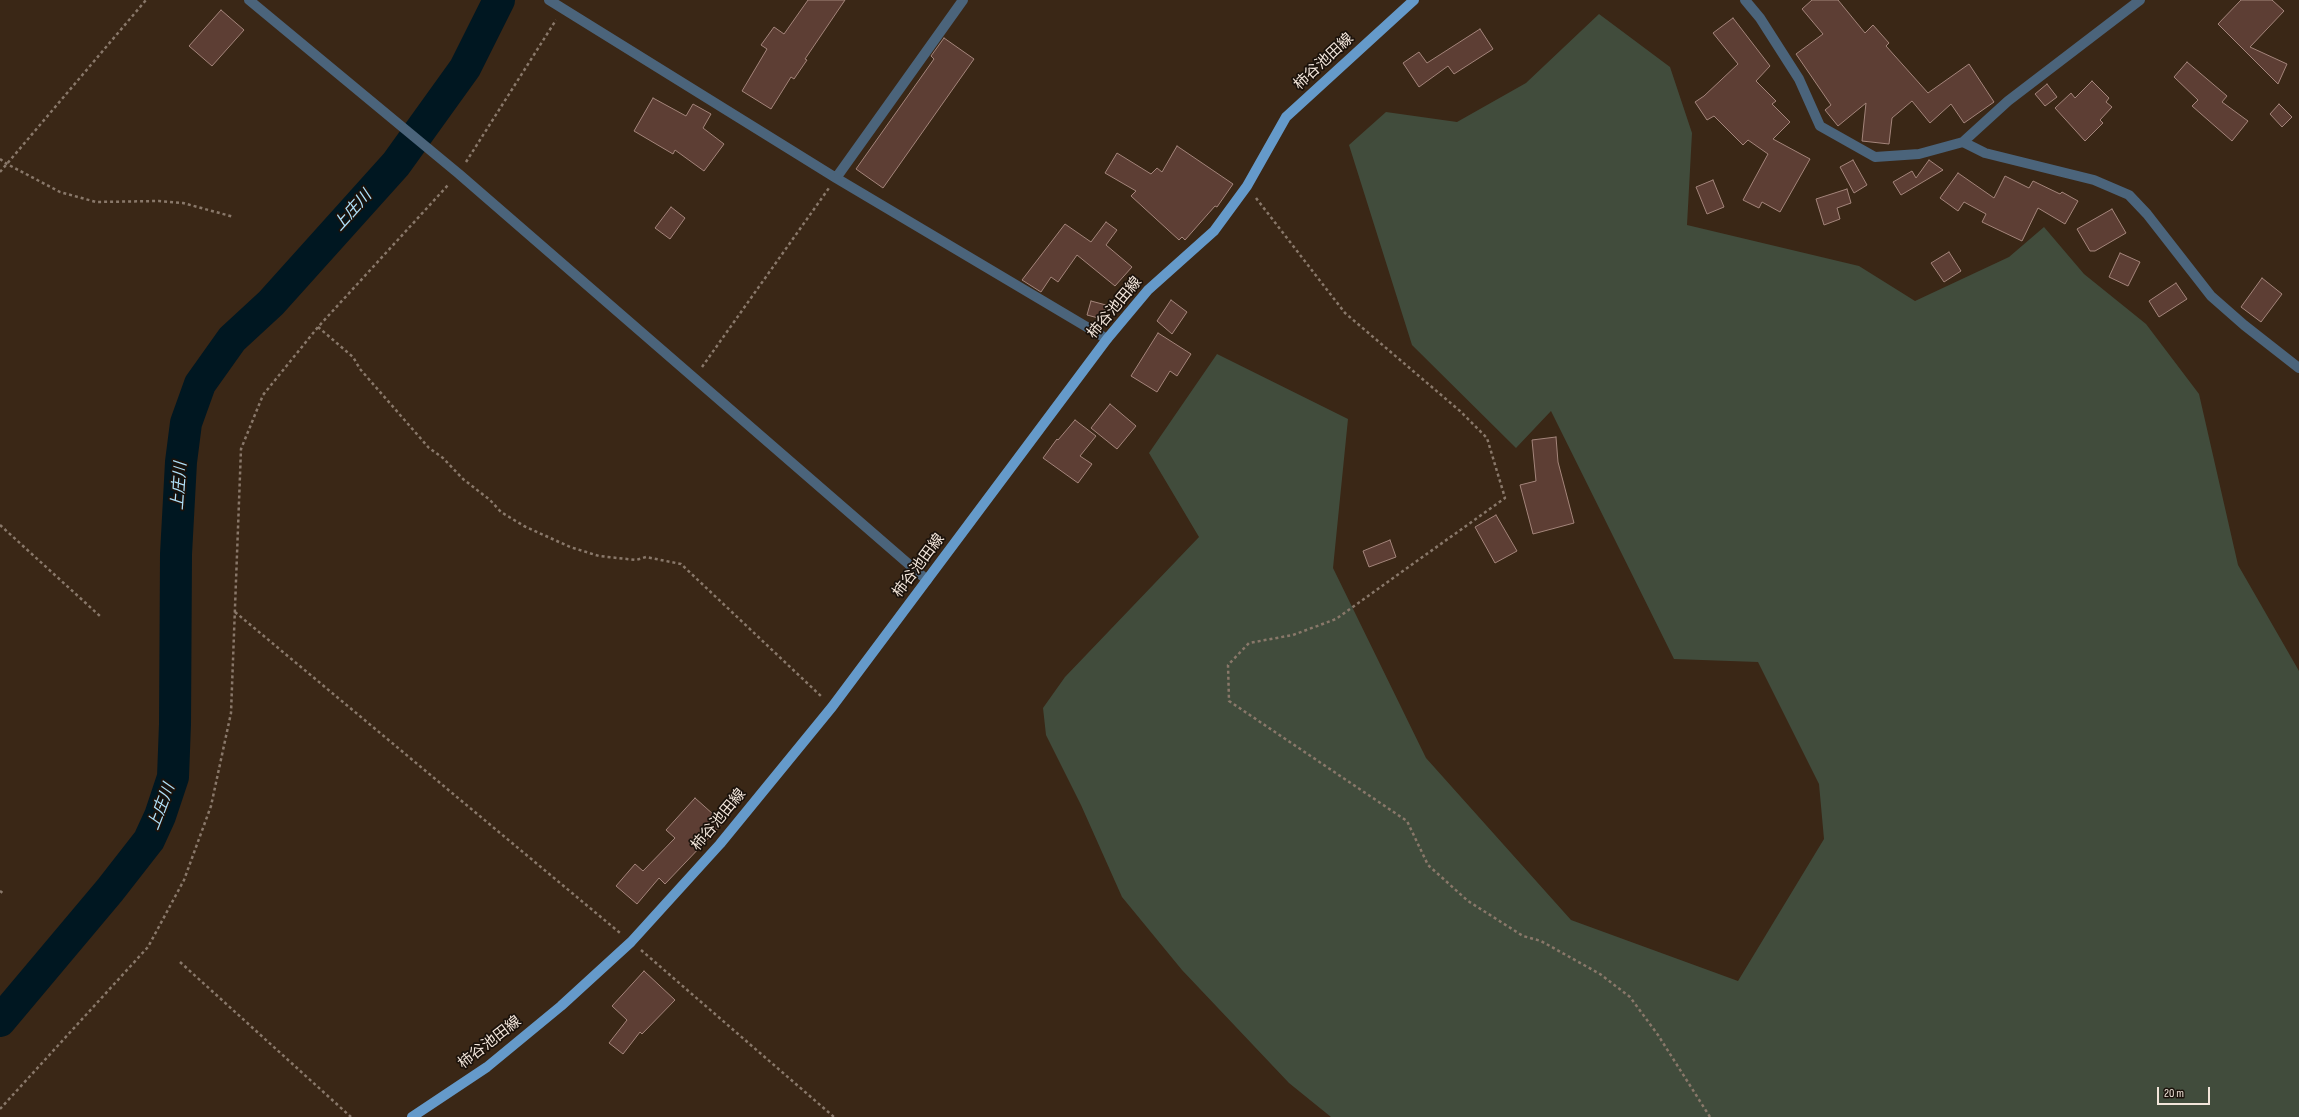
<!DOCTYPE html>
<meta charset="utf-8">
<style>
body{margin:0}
#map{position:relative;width:2299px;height:1117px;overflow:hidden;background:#3a2716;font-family:"Sofia Sans Condensed",sans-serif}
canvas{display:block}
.scale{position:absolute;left:2157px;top:1087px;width:53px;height:18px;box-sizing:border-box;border:2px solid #f3e6db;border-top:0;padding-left:5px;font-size:12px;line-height:14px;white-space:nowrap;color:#f3e6db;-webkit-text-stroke:3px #1b120b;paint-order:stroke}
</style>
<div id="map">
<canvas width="2299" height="1117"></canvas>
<div class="scale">20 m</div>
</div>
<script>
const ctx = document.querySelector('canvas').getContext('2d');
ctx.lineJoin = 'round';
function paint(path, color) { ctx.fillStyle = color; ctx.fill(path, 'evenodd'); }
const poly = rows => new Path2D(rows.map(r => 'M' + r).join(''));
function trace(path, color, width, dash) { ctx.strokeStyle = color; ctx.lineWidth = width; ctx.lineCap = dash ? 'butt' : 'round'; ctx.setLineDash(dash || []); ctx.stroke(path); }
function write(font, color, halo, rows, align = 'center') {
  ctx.font = font + ' "Sofia Sans Condensed","Noto Sans JP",sans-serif'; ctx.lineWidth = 3.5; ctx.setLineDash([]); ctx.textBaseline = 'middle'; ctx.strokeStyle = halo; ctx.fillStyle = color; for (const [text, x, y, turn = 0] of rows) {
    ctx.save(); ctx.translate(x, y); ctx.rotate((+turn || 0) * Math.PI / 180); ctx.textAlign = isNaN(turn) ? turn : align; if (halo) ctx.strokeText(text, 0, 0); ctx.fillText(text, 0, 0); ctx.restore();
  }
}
const green = poly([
 [1599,14,1670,67,1692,133,1687,225,1859,266,1915,301,2009,257,2044,227,2084,274,2146,324,2199,394,2238,565,2299,671,2299,1117,1331,1117,1289,1083,1182,970,1122,897,1081,805,1046,735,1043,708,1065,677,1199,537,1149,453,1217,354,1348,419,1333,568,1426,758,1571,920,1738,981,1824,839,1819,784,1758,662,1674,659,1551,411,1516,448,1412,345,1349,145,1386,112,1457,122,1526,83]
]);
const river = poly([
 [0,1021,110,890,149,840,160,816,173,777,175,724,176,554,181,462,186,423,200,384,232,339,271,303,396,164,465,68,499,0]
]);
const building = poly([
 [808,0,845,0,805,59,807,60,794,79,791,77,771,109,742,91,767,49,761,45,774,27,784,34,808,0],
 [1812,0,1838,0,1865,33,1873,25,1889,43,1886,46,1928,93,1969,64,1994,102,1964,123,1951,104,1930,123,1912,101,1892,118,1889,144,1862,141,1866,103,1838,126,1825,110,1831,105,1796,54,1823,34,1802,9,1812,0],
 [2241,0,2272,0,2284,11,2250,47,2287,64,2278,84,2218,24,2241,0],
 [221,10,244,30,212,66,189,46,221,10],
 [1733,18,1770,66,1756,81,1776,101,1772,104,1790,122,1773,139,1810,159,1780,212,1762,202,1759,208,1743,200,1768,154,1748,140,1743,145,1714,116,1707,120,1695,102,1704,96,1738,64,1713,33,1733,18],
 [1480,29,1493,49,1454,74,1448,66,1419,87,1403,63,1419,52,1427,63,1480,29],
 [944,38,974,59,883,188,856,169,934,59,931,56,944,38],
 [2187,62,2227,96,2222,102,2248,121,2232,141,2192,106,2198,100,2174,77,2187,62],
 [2092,81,2109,98,2106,102,2112,107,2100,120,2103,123,2085,141,2055,108,2071,93,2075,98,2092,81],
 [2047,84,2057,97,2045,106,2035,94,2047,84],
 [653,98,686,116,693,104,711,114,703,128,724,144,704,171,675,150,673,154,634,131,653,98],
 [2279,104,2292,117,2282,127,2270,114,2279,104],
 [1177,146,1233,184,1217,207,1215,206,1185,240,1182,237,1179,240,1131,196,1136,191,1105,173,1117,153,1151,174,1157,168,1162,172,1177,146],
 [1853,160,1867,185,1854,193,1840,167,1853,160],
 [1929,160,1943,170,1901,195,1893,182,1912,171,1916,178,1929,160],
 [1958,173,1994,198,2005,176,2029,188,2033,181,2060,194,2062,192,2078,201,2065,224,2038,208,2022,241,1982,222,1986,214,1964,202,1958,211,1940,198,1958,173],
 [1713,180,1724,207,1707,214,1696,187,1713,180],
 [1847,189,1851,203,1837,208,1840,219,1824,225,1816,199,1847,189],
 [671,207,685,218,670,239,655,228,671,207],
 [2112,209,2126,233,2095,251,2090,251,2077,229,2112,209],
 [1106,222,1117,230,1106,245,1132,267,1115,286,1077,255,1058,282,1051,277,1041,292,1022,280,1065,224,1091,242,1106,222],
 [1949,252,1961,271,1944,282,1931,263,1949,252],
 [2120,253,2140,262,2128,286,2109,277,2120,253],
 [2262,278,2282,294,2261,322,2241,307,2262,278],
 [2176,283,2187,299,2159,317,2149,301,2176,283],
 [1171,300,1187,312,1172,334,1157,321,1171,300],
 [1091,301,1106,305,1102,319,1087,315,1091,301],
 [1158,333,1191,354,1177,376,1170,371,1157,392,1131,376,1158,333],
 [1110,404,1136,426,1117,449,1091,428,1110,404],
 [1075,420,1096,436,1080,456,1092,464,1078,483,1043,458,1057,439,1058,440,1075,420],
 [1556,437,1558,462,1574,523,1533,534,1520,485,1536,481,1532,440,1556,437],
 [1496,515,1517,551,1495,563,1475,527,1496,515],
 [1390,540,1396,557,1369,567,1363,551,1390,540],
 [695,798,723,823,665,884,659,878,637,904,616,886,635,864,643,871,675,838,666,830,695,798],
 [644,971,675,1000,642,1034,640,1032,623,1054,609,1043,627,1020,612,1006,644,971]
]);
const path = poly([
 [0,159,7,164,60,192,96,202,159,201,183,203,234,217],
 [466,162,556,20],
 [0,172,146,0],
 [1256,198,1345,313,1460,411,1487,438,1505,498,1336,619,1293,635,1249,643,1228,665,1229,701,1407,821,1428,865,1468,901,1523,936,1541,941,1600,974,1630,997,1658,1035,1710,1117],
 [318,327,353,357,360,369,429,448,443,458,463,479,490,500,501,512,524,526,570,547,599,556,636,560,646,557,681,564,823,698],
 [702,367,829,188],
 [0,525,101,617],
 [235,612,620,933],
 [0,891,4,894],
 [641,950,834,1117],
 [180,962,351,1117],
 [0,1109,148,947,184,880,211,806,231,713,241,449,263,395,318,327,449,184]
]);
const minor = poly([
 [249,0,459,174,927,580],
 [549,0,836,178,1107,339],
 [1745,0,1760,18,1799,79,1820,126,1875,157,1919,154,1963,142,2008,101,2140,0],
 [1963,142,1985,153,2094,180,2129,195,2147,214,2211,296,2244,325,2299,368],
 [836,178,963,0]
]);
const major = poly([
 [412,1117,487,1067,561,1006,631,942,720,844,832,707,1107,339,1148,290,1214,231,1247,186,1286,117,1414,0]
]);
const streetNames = [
 ["柿谷池田線",1324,62,-43],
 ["柿谷池田線",1115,308,-50],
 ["柿谷池田線",919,566,-53],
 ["柿谷池田線",719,820,-50],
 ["柿谷池田線",490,1043,-38]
];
const waterNames = [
 ["上庄川",353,211,-48],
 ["上庄川",180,486,-86],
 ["上庄川",162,807,-69]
];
paint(green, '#414c3c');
trace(river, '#001721', 32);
paint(building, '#5d3e34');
trace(building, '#a4857b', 1);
trace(path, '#89786a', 2.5, [3, 3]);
trace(minor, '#4b647b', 10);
trace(major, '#659aca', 10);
write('15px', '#f3e6db', '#1b120b', streetNames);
write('italic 16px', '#afe0f9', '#1b120b', waterNames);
</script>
